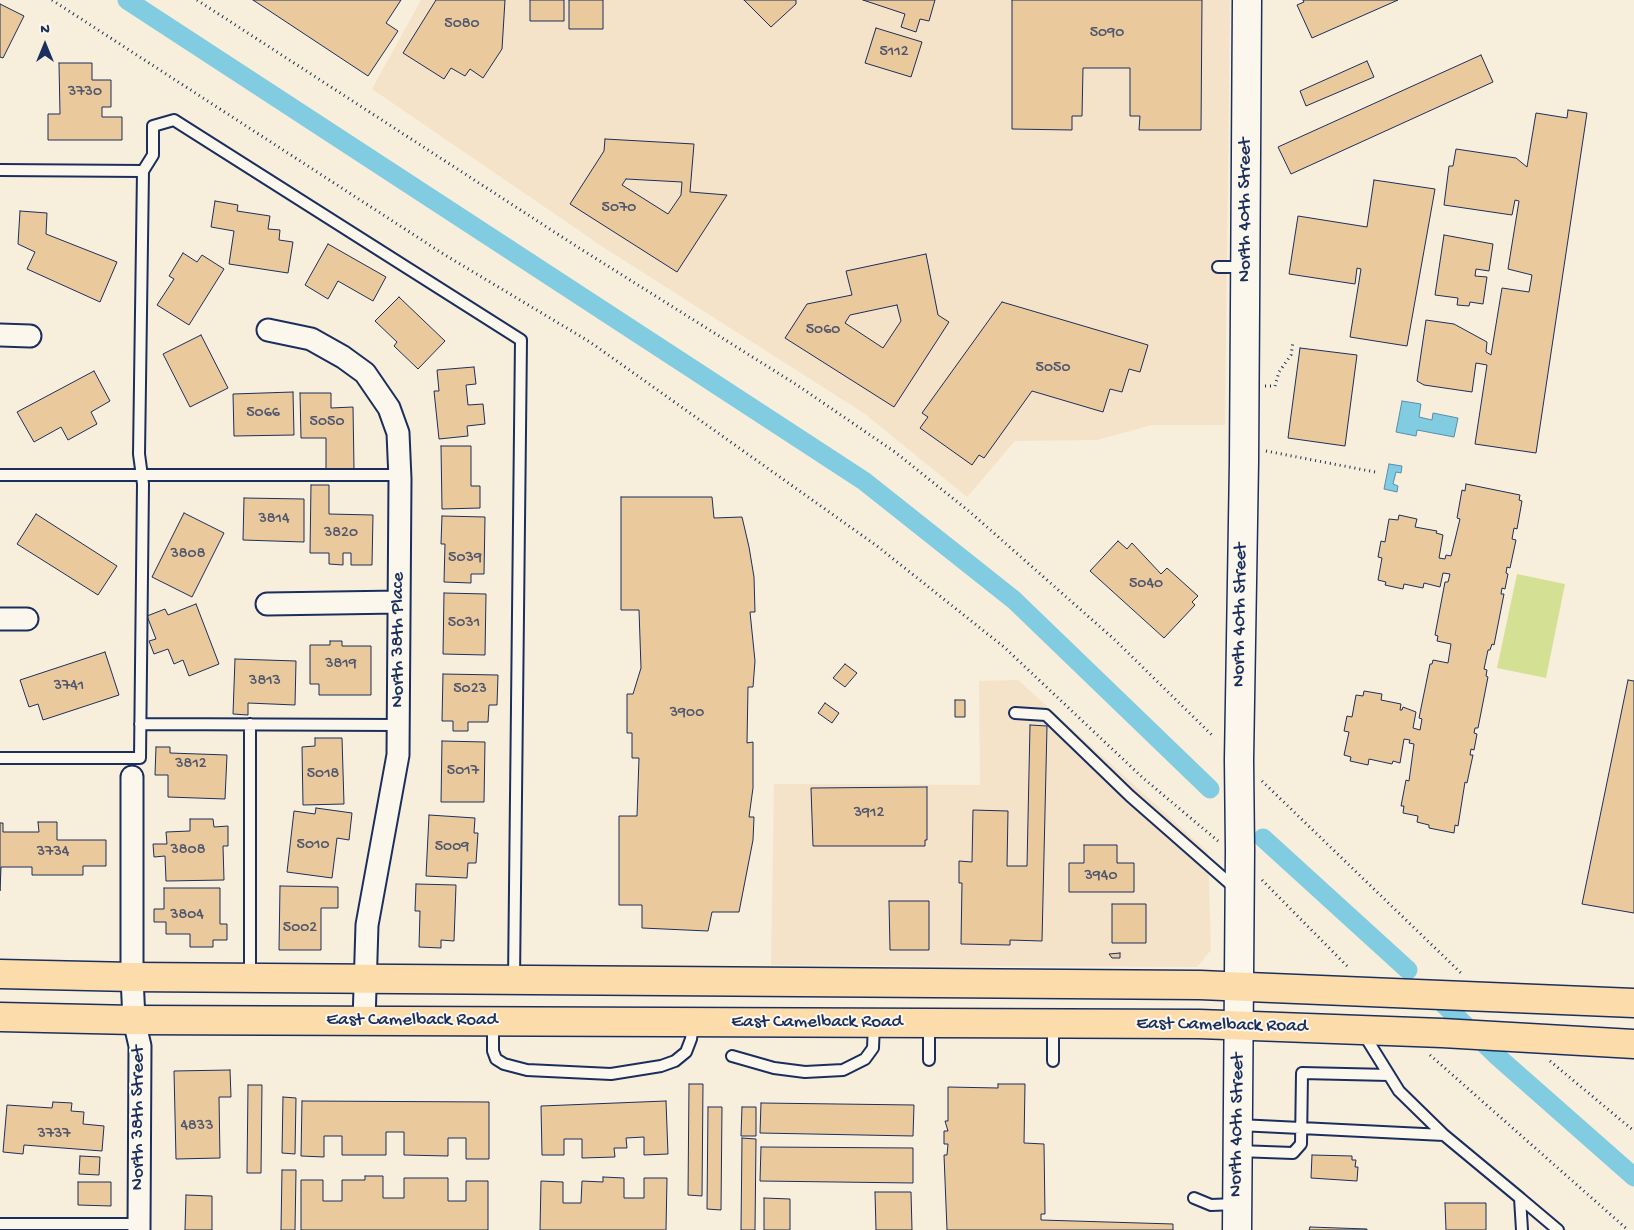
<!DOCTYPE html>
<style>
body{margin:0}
#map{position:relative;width:1634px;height:1230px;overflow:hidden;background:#f8eedc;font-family:"Gochi Hand",sans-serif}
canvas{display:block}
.north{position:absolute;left:20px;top:20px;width:50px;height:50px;-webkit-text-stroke:4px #fbf7ec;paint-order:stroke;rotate:0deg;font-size:14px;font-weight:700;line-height:20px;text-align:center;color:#1b2f5e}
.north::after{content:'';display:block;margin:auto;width:18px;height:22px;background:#1b2f5e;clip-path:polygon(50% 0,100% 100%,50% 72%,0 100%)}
</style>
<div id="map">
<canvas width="1634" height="1230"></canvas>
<div class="north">N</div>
</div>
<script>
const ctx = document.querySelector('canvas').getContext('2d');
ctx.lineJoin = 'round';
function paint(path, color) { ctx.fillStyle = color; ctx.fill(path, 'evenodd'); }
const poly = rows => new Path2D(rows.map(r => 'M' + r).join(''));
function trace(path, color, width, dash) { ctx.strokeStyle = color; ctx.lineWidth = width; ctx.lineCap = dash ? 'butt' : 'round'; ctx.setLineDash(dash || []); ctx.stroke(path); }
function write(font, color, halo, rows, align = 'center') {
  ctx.font = font + ' "Gochi Hand",sans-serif'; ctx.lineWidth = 4; ctx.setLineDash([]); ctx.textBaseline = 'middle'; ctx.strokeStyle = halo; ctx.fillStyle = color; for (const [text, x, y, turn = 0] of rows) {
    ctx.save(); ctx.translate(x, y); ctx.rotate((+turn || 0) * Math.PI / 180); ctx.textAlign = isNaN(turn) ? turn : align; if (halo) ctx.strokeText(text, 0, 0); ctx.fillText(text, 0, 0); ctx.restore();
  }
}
const built = poly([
 [421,0,1230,0,1225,425,1152,425,1097,440,1015,441,967,497,865,414,606,249,372,89],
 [1018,680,1208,852,1211,950,1197,967,771,965,774,784,980,785,979,681]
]);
const green = poly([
 [1517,574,1565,584,1546,678,1497,668]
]);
const water = poly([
 [1402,401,1421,404,1419,417,1432,420,1433,413,1458,418,1454,437,1417,430,1416,436,1396,432,1402,401],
 [1389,464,1402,466,1401,473,1396,472,1393,484,1398,486,1397,492,1384,489,1389,464]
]);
const canal = poly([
 [127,0,864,481,1014,600,1210,789],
 [1263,838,1408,970],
 [1430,991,1498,1057,1634,1177]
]);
const building = poly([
 [253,0,401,0,386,23,398,31,368,76,253,0],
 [436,0,505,0,502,49,483,78,470,69,465,76,451,68,444,79,403,53,436,0],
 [530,0,564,0,564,21,530,21,530,0],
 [569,0,603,0,603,29,569,29,569,0],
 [744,0,796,0,796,4,771,27,744,0],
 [863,0,935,0,929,21,920,19,916,32,901,27,905,14,863,0],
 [1012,0,1202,0,1201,130,1139,130,1140,116,1130,116,1130,68,1083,68,1082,116,1072,116,1072,130,1012,129,1012,0],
 [1303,0,1398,0,1312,38,1297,5,1304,2,1303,0],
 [0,4,24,16,3,58,0,57,0,4],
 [876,28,922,42,911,77,865,63,876,28],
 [1481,55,1493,82,1291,174,1278,147,1481,55],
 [1367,61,1374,77,1306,106,1300,91,1367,61],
 [59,63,92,63,92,80,111,80,111,107,102,107,102,117,122,117,122,140,48,140,48,114,60,114,59,63],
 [1568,110,1587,113,1536,453,1475,444,1487,365,1476,363,1472,392,1424,385,1417,381,1426,320,1454,324,1487,342,1486,352,1491,355,1502,288,1529,292,1532,275,1508,269,1519,201,1515,200,1512,215,1444,205,1449,166,1453,166,1456,149,1516,158,1527,167,1536,113,1567,118,1568,110],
 [605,139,694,144,690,192,727,195,677,272,570,204,604,151,605,139],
 [626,179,682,182,681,195,668,214,622,185,626,179],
 [1374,180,1435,189,1407,346,1350,337,1361,269,1357,268,1355,284,1289,274,1298,216,1367,227,1374,180],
 [215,201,238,205,237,211,270,216,268,229,280,230,279,240,293,242,288,273,229,264,234,231,211,227,215,201],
 [20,211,47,213,46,234,117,262,100,302,27,269,35,252,18,244,20,211],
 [1444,235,1493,244,1489,271,1476,269,1475,276,1487,277,1483,304,1470,302,1469,306,1457,305,1458,298,1435,295,1444,235],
 [328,244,386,277,373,301,338,281,328,299,305,285,328,244],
 [183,253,197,262,202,255,224,269,189,325,157,305,174,279,169,276,183,253],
 [926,254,938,315,949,322,894,407,785,338,807,304,852,295,846,271,926,254],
 [897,305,901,321,883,348,845,323,850,315,897,305],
 [399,297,445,341,418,369,394,346,397,342,375,321,399,297],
 [1002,302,1148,345,1140,372,1129,369,1122,392,1110,389,1103,412,1032,391,984,458,979,455,972,465,920,428,928,417,922,413,1002,302],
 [201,335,228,388,190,407,163,354,201,335],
 [1300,348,1357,355,1345,446,1288,438,1300,348],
 [474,367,476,384,466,385,468,405,483,404,485,424,467,426,468,436,439,439,434,391,439,391,437,370,474,367],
 [94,371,110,401,91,412,97,424,68,440,61,427,34,442,17,412,94,371],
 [293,392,294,435,234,436,233,394,293,392],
 [300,393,331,393,331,408,353,407,354,469,326,469,326,438,301,438,300,393],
 [441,446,471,446,471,486,480,486,480,508,442,509,441,446],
 [1466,484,1520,495,1519,500,1522,501,1517,529,1514,528,1512,539,1516,540,1510,568,1507,567,1506,573,1508,574,1505,589,1502,588,1501,594,1504,594,1494,645,1492,644,1490,650,1488,650,1484,669,1487,670,1486,676,1488,677,1478,728,1475,728,1474,733,1477,734,1474,750,1471,749,1470,755,1473,755,1467,783,1465,782,1458,826,1455,825,1454,833,1429,828,1429,825,1417,822,1418,816,1403,813,1404,806,1401,806,1406,780,1409,781,1414,744,1409,743,1410,740,1404,739,1400,763,1393,761,1392,764,1369,759,1368,765,1350,761,1351,757,1344,755,1349,732,1344,731,1347,716,1352,717,1356,695,1363,696,1364,691,1382,694,1381,700,1401,704,1400,710,1402,710,1403,707,1416,712,1413,728,1420,730,1422,719,1419,718,1430,664,1432,664,1433,660,1448,663,1451,644,1437,641,1438,636,1435,635,1445,582,1448,582,1450,574,1443,573,1440,587,1424,583,1423,588,1404,584,1403,589,1385,585,1386,582,1378,580,1382,558,1378,557,1381,541,1385,542,1389,519,1398,520,1399,515,1417,519,1415,527,1437,531,1436,533,1443,535,1439,558,1445,559,1446,555,1451,556,1460,519,1457,518,1462,490,1465,491,1466,484],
 [311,485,329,485,329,514,373,515,372,565,351,565,351,553,343,553,343,565,329,564,329,553,310,553,311,485],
 [621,497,712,497,714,518,742,517,749,547,754,577,755,612,750,612,755,661,753,687,748,687,747,743,753,742,753,788,749,817,754,817,753,840,739,912,712,912,708,931,642,928,642,905,619,905,619,816,637,816,639,758,632,758,632,733,627,733,627,694,633,694,641,668,639,610,621,610,621,497],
 [244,498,304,499,304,542,243,540,244,498],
 [184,513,224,533,192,597,152,577,184,513],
 [36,514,117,566,98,595,17,544,36,514],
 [442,516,485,517,484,574,471,574,471,583,444,582,445,544,441,544,442,516],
 [1118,541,1127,549,1132,543,1161,574,1167,568,1198,596,1192,602,1195,605,1164,638,1090,571,1118,541],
 [444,593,486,594,485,655,443,654,444,593],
 [196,604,219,664,189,676,183,660,174,664,168,649,154,654,149,641,156,639,147,616,165,609,168,615,196,604],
 [330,641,342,641,342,646,371,646,371,695,319,695,319,684,310,684,310,645,330,645,330,641],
 [105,652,119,695,43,720,38,704,29,707,20,680,105,652],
 [235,659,296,661,295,705,248,703,248,715,233,714,235,659],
 [845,664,857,673,845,687,833,678,845,664],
 [443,674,498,675,497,705,489,705,488,722,468,722,468,731,453,731,453,721,442,721,443,674],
 [1628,680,1634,681,1634,913,1582,904,1628,680],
 [955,700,965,700,965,717,955,717,955,700],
 [825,703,839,713,832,723,818,713,825,703],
 [1030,725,1047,726,1042,941,1010,940,1010,945,961,944,962,883,959,883,959,861,972,862,973,810,1008,811,1007,866,1027,866,1030,725],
 [315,738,342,738,344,804,303,805,302,747,315,746,315,738],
 [442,741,485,742,484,802,441,802,442,741],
 [156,747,170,747,170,753,227,755,225,799,168,797,168,775,155,775,156,747],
 [927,787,927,840,925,840,925,846,813,846,811,788,927,787],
 [316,808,352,813,349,840,337,838,332,878,287,872,294,811,315,814,316,808],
 [429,815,475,818,474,833,478,833,476,863,468,863,467,878,426,876,429,815],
 [190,819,213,819,214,827,228,826,228,846,223,846,224,880,166,881,165,856,154,857,153,844,167,844,166,832,190,831,190,819],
 [38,822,57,822,57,840,106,840,106,866,83,866,83,875,32,875,32,867,1,867,0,891,0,823,3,823,3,832,39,832,38,822],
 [1084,845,1117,845,1117,863,1134,863,1134,892,1069,892,1069,863,1084,863,1084,845],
 [416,884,456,885,454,941,441,940,441,948,419,947,420,911,415,911,416,884],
 [280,886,338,887,338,908,321,908,321,950,279,950,280,886],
 [164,888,220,888,220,924,227,924,227,940,213,940,213,947,190,947,190,934,166,934,166,922,154,922,154,909,164,909,164,888],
 [889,901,929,901,929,950,890,950,889,901],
 [1112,904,1146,904,1146,943,1112,943,1112,904],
 [1120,953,1120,958,1112,958,1109,954,1120,953],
 [230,1070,231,1097,219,1097,220,1158,176,1159,174,1071,230,1070],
 [689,1084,703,1084,702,1196,688,1195,689,1084],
 [998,1084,1025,1084,1024,1143,1044,1144,1045,1214,1041,1214,1041,1220,1173,1224,1173,1230,947,1230,944,1155,947,1155,948,1144,944,1144,944,1131,948,1131,945,1121,948,1121,948,1087,998,1088,998,1084],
 [248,1085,262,1085,261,1173,247,1173,248,1085],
 [283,1097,296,1098,295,1154,282,1153,283,1097],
 [302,1101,489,1102,489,1159,466,1159,466,1138,448,1138,448,1156,404,1155,404,1132,386,1132,386,1155,342,1155,342,1136,324,1136,324,1157,301,1156,302,1101],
 [666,1101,668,1154,644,1155,644,1137,626,1138,627,1148,614,1148,615,1157,582,1158,582,1139,564,1139,564,1155,542,1155,541,1106,666,1101],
 [53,1102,72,1103,71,1111,84,1112,83,1124,104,1126,102,1151,24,1145,23,1154,3,1152,7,1105,52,1108,53,1102],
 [761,1103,914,1105,913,1136,760,1133,761,1103],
 [708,1107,722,1107,721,1210,707,1209,708,1107],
 [742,1107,756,1107,756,1136,741,1136,742,1107],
 [742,1138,756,1139,755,1230,741,1230,742,1138],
 [761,1147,913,1148,913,1183,760,1181,761,1147],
 [1312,1155,1352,1156,1352,1160,1356,1160,1355,1167,1358,1167,1357,1181,1311,1178,1312,1155],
 [80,1156,100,1157,99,1175,79,1174,80,1156],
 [282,1170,296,1170,295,1230,281,1230,282,1170],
 [365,1176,383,1176,383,1198,404,1198,404,1178,448,1178,448,1201,466,1201,466,1181,488,1181,488,1230,301,1230,301,1180,323,1180,323,1201,342,1201,342,1180,365,1180,365,1176],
 [603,1177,624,1178,624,1198,644,1198,644,1178,667,1178,666,1230,540,1230,541,1181,563,1182,563,1203,581,1203,582,1181,603,1182,603,1177],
 [78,1182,111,1182,111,1206,78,1205,78,1182],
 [875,1192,911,1192,912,1230,876,1230,875,1192],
 [186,1195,212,1196,212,1230,185,1230,186,1195],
 [764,1198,790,1199,790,1230,764,1230,764,1198],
 [1445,1203,1486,1203,1486,1230,1446,1230,1445,1203],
 [1310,1227,1367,1229,1367,1230,1309,1230,1310,1227]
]);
const path = poly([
 [52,0,445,255,590,342,877,546,1004,647,1143,778,1218,841],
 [197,0,576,246,797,385,895,452,970,512,1115,640,1214,737],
 [1265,386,1275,386,1279,372,1291,355,1293,342],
 [1266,451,1375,472],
 [1262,781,1462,974],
 [1262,880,1349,968],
 [1430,1055,1628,1230],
 [1550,1061,1634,1131]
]);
const lane = poly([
 [0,170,143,171],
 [1218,267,1244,267],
 [0,475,400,475],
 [1015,713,1046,715,1130,796,1236,889],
 [140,724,398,725],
 [250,724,250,976],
 [0,758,140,758,143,484,139,454,143,171,153,155,153,126,174,120,521,340,514,979],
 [493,1023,493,1051,496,1059,504,1064,527,1070,611,1074,661,1066,675,1061,686,1052,691,1039,693,1024],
 [1363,1033,1399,1091,1444,1135],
 [732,1056,774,1068,805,1072,843,1070,865,1059,873,1048,874,1023],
 [929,1060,929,1023],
 [1053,1061,1053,1024],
 [1239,1125,1444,1135,1520,1198,1522,1230],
 [1238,1151,1293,1153,1301,1144,1302,1073,1389,1075],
 [1194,1198,1211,1205,1236,1204],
 [1520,1198,1558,1230],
 [0,1224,139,1224]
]);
const street = poly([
 [268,330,311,339,343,357,365,373,389,408,398,433,400,479,398,755,367,925,364,1021],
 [0,335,30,336],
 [267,604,399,602],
 [0,619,27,619],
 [132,777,132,977,134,1020,140,1046,139,1230]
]);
const secondary = poly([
 [1237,1230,1240,850,1239,760,1244,462,1247,0]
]);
const primary = poly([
 [0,974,132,977,1200,985,1634,1003],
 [0,1017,134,1020,1199,1024,1442,1033,1634,1044]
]);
const numberNames = [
 ["5080",462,25],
 ["5090",1107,34],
 ["5112",894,53],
 ["3730",85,93],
 ["5070",619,209],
 ["5060",823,331],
 ["5050",1053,369],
 ["5066",263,414],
 ["5050",327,423],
 ["3814",274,520],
 ["3820",341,534],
 ["3808",188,555],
 ["5039",465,559],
 ["5040",1146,585],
 ["5031",464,624],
 ["3819",341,665],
 ["3813",265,682],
 ["3741",69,687],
 ["5023",470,690],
 ["3900",687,714],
 ["3812",191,765],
 ["5017",463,772],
 ["5018",323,775],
 ["3912",869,814],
 ["5010",313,846],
 ["5009",452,848],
 ["3808",188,851],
 ["3734",53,853],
 ["3940",1101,877],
 ["3804",187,916],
 ["5002",300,929],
 ["4833",197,1127],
 ["3737",54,1135]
];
const streetNames = [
 ["North 40th Street",1246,210,-90],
 ["North 40th Street",1241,615,-89],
 ["North 38th Place",399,640,-90],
 ["East Camelback Road",412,1021],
 ["East Camelback Road",817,1023],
 ["East Camelback Road",1222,1026,1],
 ["North 38th Street",139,1118,-90],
 ["North 40th Street",1238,1125,-89]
];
paint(built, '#f4e3c9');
paint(green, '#d4e195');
paint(water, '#81cce1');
trace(water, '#588dad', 1);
trace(canal, '#81cce1', 19);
paint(building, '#eac99c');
trace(building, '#1b2f5e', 1);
trace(lane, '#1b2f5e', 14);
trace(street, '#1b2f5e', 25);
trace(secondary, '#1b2f5e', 31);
trace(primary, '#1b2f5e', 31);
trace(path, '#1b2f5e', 3, [1, 4]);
trace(lane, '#fbf7ec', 10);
trace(street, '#fbf7ec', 21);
trace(secondary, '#fbf7ec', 28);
trace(primary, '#fddcac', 28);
write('16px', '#4f566e', null, numberNames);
write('19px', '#1b2f5e', '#fbf7ec', streetNames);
</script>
